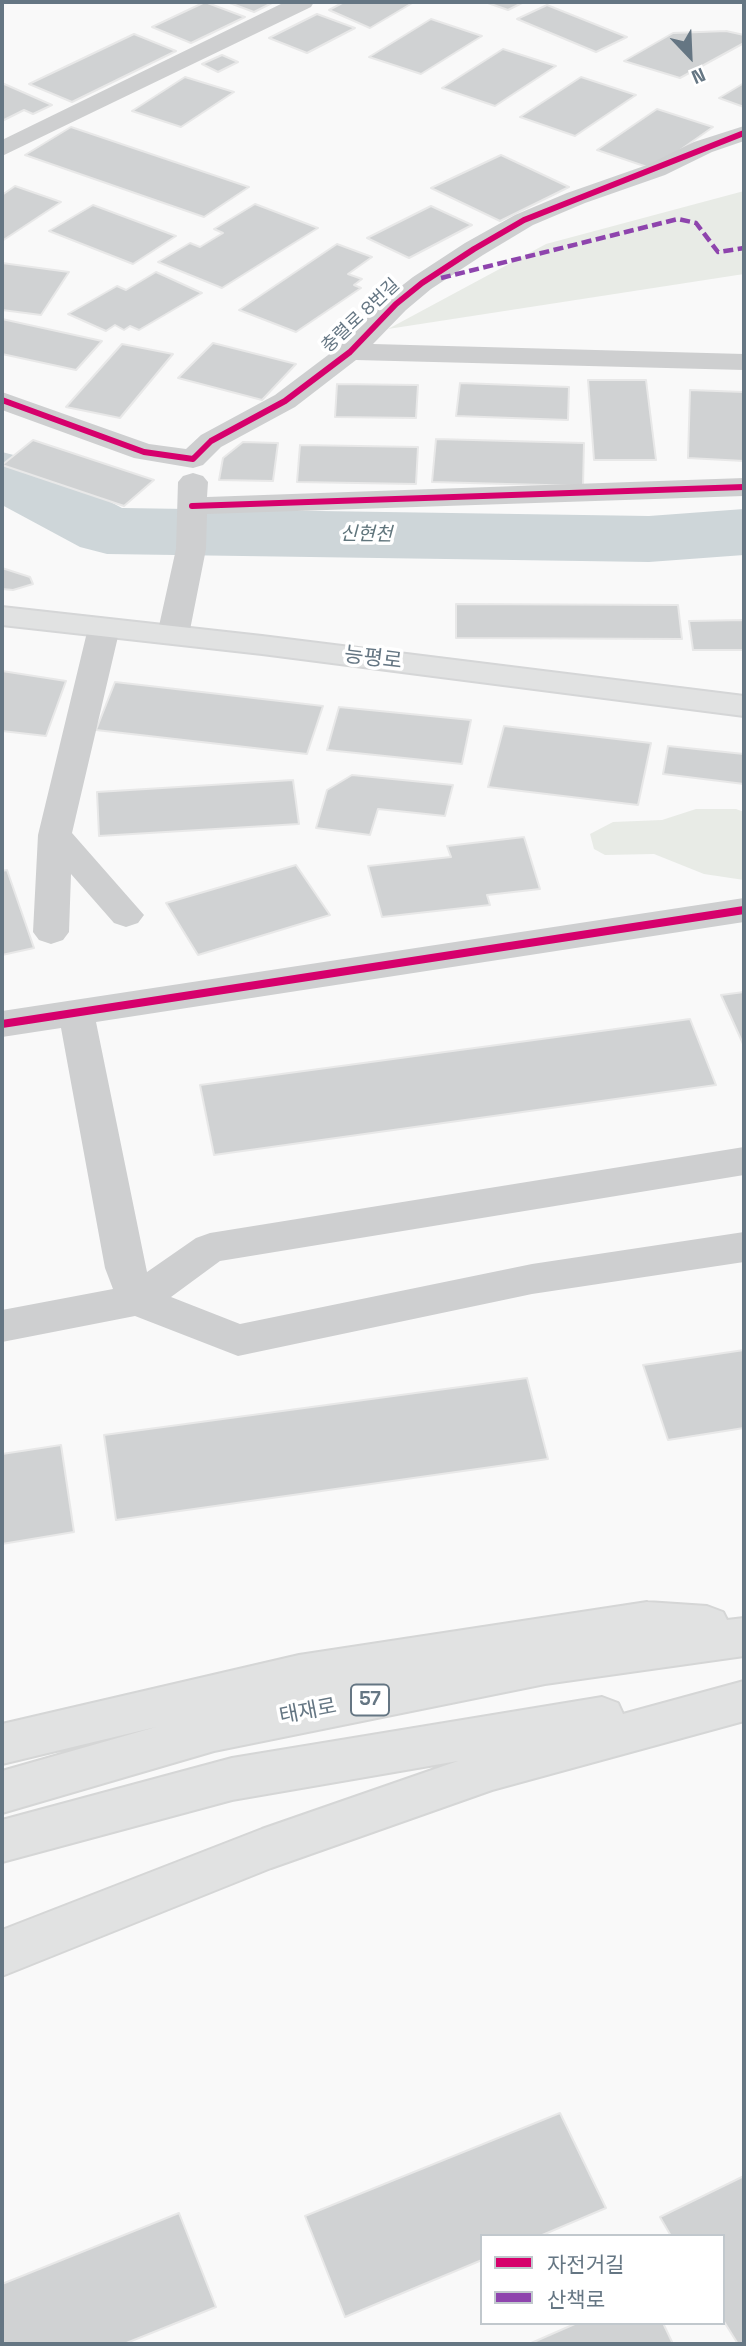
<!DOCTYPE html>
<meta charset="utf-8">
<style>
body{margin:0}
#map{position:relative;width:746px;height:2346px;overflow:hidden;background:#f9f9f9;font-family:"Space Grotesk","Noto Sans KR",sans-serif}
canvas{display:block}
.frame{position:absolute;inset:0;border:4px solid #657683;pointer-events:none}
.legend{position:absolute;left:480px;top:2234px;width:245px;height:91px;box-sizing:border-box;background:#fff;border:2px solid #c1c8cd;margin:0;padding:9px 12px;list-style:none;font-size:21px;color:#657683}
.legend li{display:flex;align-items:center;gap:14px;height:35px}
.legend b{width:35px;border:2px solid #c1c8cd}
.north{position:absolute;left:655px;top:21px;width:70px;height:70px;-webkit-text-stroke:5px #fff;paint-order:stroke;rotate:157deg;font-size:19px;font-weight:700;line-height:28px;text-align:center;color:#657683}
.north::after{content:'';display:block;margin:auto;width:24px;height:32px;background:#657683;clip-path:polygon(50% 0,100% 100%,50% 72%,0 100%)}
</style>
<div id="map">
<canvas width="746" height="2346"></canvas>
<div class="frame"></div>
<ul class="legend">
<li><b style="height:9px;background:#d6006c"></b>자전거길</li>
<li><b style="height:9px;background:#8e44ad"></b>산책로</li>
</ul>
<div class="north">N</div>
</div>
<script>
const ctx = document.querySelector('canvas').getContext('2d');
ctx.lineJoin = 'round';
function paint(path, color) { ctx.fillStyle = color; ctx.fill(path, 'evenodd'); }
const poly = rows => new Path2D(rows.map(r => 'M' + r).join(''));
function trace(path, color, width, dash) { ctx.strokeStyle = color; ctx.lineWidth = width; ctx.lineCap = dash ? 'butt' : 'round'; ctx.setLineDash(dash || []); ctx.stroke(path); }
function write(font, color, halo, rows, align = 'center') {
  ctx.font = font + ' "Space Grotesk","Noto Sans KR",sans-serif'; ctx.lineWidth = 7; ctx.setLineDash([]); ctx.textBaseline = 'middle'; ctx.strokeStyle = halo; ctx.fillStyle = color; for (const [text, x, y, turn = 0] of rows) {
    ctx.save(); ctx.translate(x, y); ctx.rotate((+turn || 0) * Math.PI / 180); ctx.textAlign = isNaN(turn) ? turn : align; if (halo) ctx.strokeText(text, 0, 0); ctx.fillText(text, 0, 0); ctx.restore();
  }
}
const green = poly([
 [744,191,744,274,388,329,546,244],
 [2,467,119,508,181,512,174,530,109,530,2,472],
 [696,809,736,809,744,812,744,880,704,874,654,854,605,855,594,849,590,834,613,822,662,820]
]);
const river = poly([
 [2,452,29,459,122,508,649,516,744,509,744,555,649,562,107,554,80,547,2,505,2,452]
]);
const building = poly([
 [205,2,245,17,191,43,152,27,205,2],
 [227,2,274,2,254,12,227,2],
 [344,2,414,2,370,28,329,10,344,2],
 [485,2,524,2,508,10,485,2],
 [547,5,627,37,596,52,517,19,547,5],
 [317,14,355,28,307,53,269,38,317,14],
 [431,19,482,36,421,74,369,57,431,19],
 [726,31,744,35,744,43,680,78,624,61,673,33,726,31],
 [134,34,176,51,72,102,29,84,134,34],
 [503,49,556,66,495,106,442,88,503,49],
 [222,55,238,62,218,72,202,64,222,55],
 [185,77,234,92,181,127,132,111,185,77],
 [581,77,636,95,575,136,520,117,581,77],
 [2,83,52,105,33,114,24,110,2,121,2,83],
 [744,83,744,107,719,98,744,83],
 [657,109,713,127,653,169,597,150,657,109],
 [71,127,249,187,204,217,25,155,71,127],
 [501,155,569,187,500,221,431,188,501,155],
 [15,186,61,202,2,241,2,195,15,186],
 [255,204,318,228,222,288,158,262,190,243,200,247,223,233,214,229,255,204],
 [93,205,176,236,133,264,49,231,93,205],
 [431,206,472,225,409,258,367,238,431,206],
 [337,244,372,257,348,274,362,279,354,285,361,288,296,332,239,310,337,244],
 [2,263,69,272,41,315,2,310,2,263],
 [156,272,202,293,139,330,130,326,124,330,115,325,106,331,68,314,117,286,126,290,156,272],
 [2,319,102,341,76,370,2,354,2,319],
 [213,343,296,364,262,400,178,378,213,343],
 [122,344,173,354,120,418,66,407,122,344],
 [588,380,646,380,656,460,594,460,588,380],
 [460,383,569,387,568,420,456,416,460,383],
 [337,384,418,385,416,418,335,417,337,384],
 [690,390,744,392,744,461,688,458,690,390],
 [436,439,584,443,583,486,432,482,436,439],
 [33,440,154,480,124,506,2,465,33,440],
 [243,442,278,443,273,481,219,480,223,458,243,442],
 [300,445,418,447,416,484,297,482,300,445],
 [2,568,30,577,33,584,13,590,2,589,2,568],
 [456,604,678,605,682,639,456,638,456,604],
 [744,620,744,650,693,650,689,621,744,620],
 [2,671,66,681,46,736,2,731,2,671],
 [115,682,323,706,307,754,96,730,115,682],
 [339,707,471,720,462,764,327,750,339,707],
 [504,726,651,743,638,805,488,787,504,726],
 [668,746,744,754,744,784,663,774,668,746],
 [352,775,453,785,445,816,378,809,370,835,316,828,327,790,352,775],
 [293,780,299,824,99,836,97,792,293,780],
 [524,837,540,889,487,895,490,905,382,917,368,866,451,857,447,846,524,837],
 [296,865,330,915,198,955,166,903,296,865],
 [7,870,34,948,2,955,2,871,7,870],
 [744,992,744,1046,721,995,744,992],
 [690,1019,716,1085,214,1155,200,1085,690,1019],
 [744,1350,744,1428,668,1440,643,1365,744,1350],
 [527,1378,548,1459,116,1520,104,1435,527,1378],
 [61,1445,74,1532,2,1544,2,1454,61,1445],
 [560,2113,606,2208,540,2236,482,2236,482,2260,345,2317,305,2216,560,2113],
 [744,2176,744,2344,738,2344,723,2320,723,2236,671,2236,660,2217,744,2176],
 [179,2213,216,2307,124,2344,2,2344,2,2284,179,2213],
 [577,2323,663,2323,673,2344,529,2344,577,2323]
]);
const minor = poly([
 [285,2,314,2,311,7,2,156,2,140,285,2],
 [744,126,744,141,712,152,665,175,585,203,533,225,483,255,431,289,406,310,373,344,744,354,744,370,356,360,295,407,221,447,203,465,193,468,134,458,2,410,2,392,149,444,186,449,201,435,275,395,340,346,386,298,413,277,465,243,515,215,567,193,647,165,694,142,744,126],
 [193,473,203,476,208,482,207,497,744,478,744,496,207,514,206,549,189,635,184,642,173,644,162,642,157,635,176,549,178,482,183,476,193,473],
 [104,619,115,621,120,628,72,833,144,915,138,923,126,927,114,923,71,874,69,932,63,940,51,944,39,940,33,932,38,835,88,628,93,621,104,619],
 [744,898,744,922,96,1022,147,1272,196,1238,210,1233,744,1147,744,1175,220,1261,171,1297,240,1324,532,1264,744,1232,744,1262,532,1294,238,1356,135,1316,2,1342,2,1310,113,1289,105,1268,61,1028,2,1037,2,1011,744,898]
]);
const major = poly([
 [2,607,262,636,744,696,744,716,262,654,2,625,2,607]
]);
const highway = poly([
 [647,1602,707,1606,723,1612,727,1620,744,1618,744,1656,545,1684,214,1751,2,1813,2,1771,156,1727,2,1764,2,1724,299,1655,647,1602],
 [744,1681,744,1721,492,1790,271,1868,2,1976,2,1930,262,1829,458,1761,232,1800,2,1862,2,1820,232,1758,602,1697,618,1703,623,1714,744,1681]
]);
const quiet = poly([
 [441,278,678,219,696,223,718,252,744,248]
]);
const cyclewayFar1 = poly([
 [2,400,144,452,193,459,211,441,285,401,350,352,396,304,422,283,474,249,524,220,744,133],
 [192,506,744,487]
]);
const cycleway = poly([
 [2,1024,744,910]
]);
const farStreetnames = [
 ["충렬로 8번길",361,316,-43]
];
const farWaternames = [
 ["신현천",366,535,1]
];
const shields = [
 [370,1700,38]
];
const shieldNames = [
 ["57",370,1700]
];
const streetNames = [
 ["능평로",373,659,7],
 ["태재로",308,1712,-11]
];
paint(green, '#e8ebe6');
paint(river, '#ced6d9');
paint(building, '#d0d2d3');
trace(building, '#e8e8e8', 2);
trace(major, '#d5d6d7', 4);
trace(highway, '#d5d6d6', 4);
paint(minor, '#cecfd0');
paint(major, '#e1e2e2');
paint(highway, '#e1e2e2');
trace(quiet, '#8e44ad', 4.5, [10, 4.5]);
trace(cyclewayFar1, '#d6006c', 6);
trace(cycleway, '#d6006c', 8);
write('18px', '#657683', '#fff', farStreetnames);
write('italic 19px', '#60757c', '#fff', farWaternames);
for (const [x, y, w] of shields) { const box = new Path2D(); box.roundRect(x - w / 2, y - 15.5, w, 31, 5); ctx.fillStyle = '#fff'; ctx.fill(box); trace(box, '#657683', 2); }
write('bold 19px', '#657683', null, shieldNames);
write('21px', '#657683', '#fff', streetNames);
</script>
